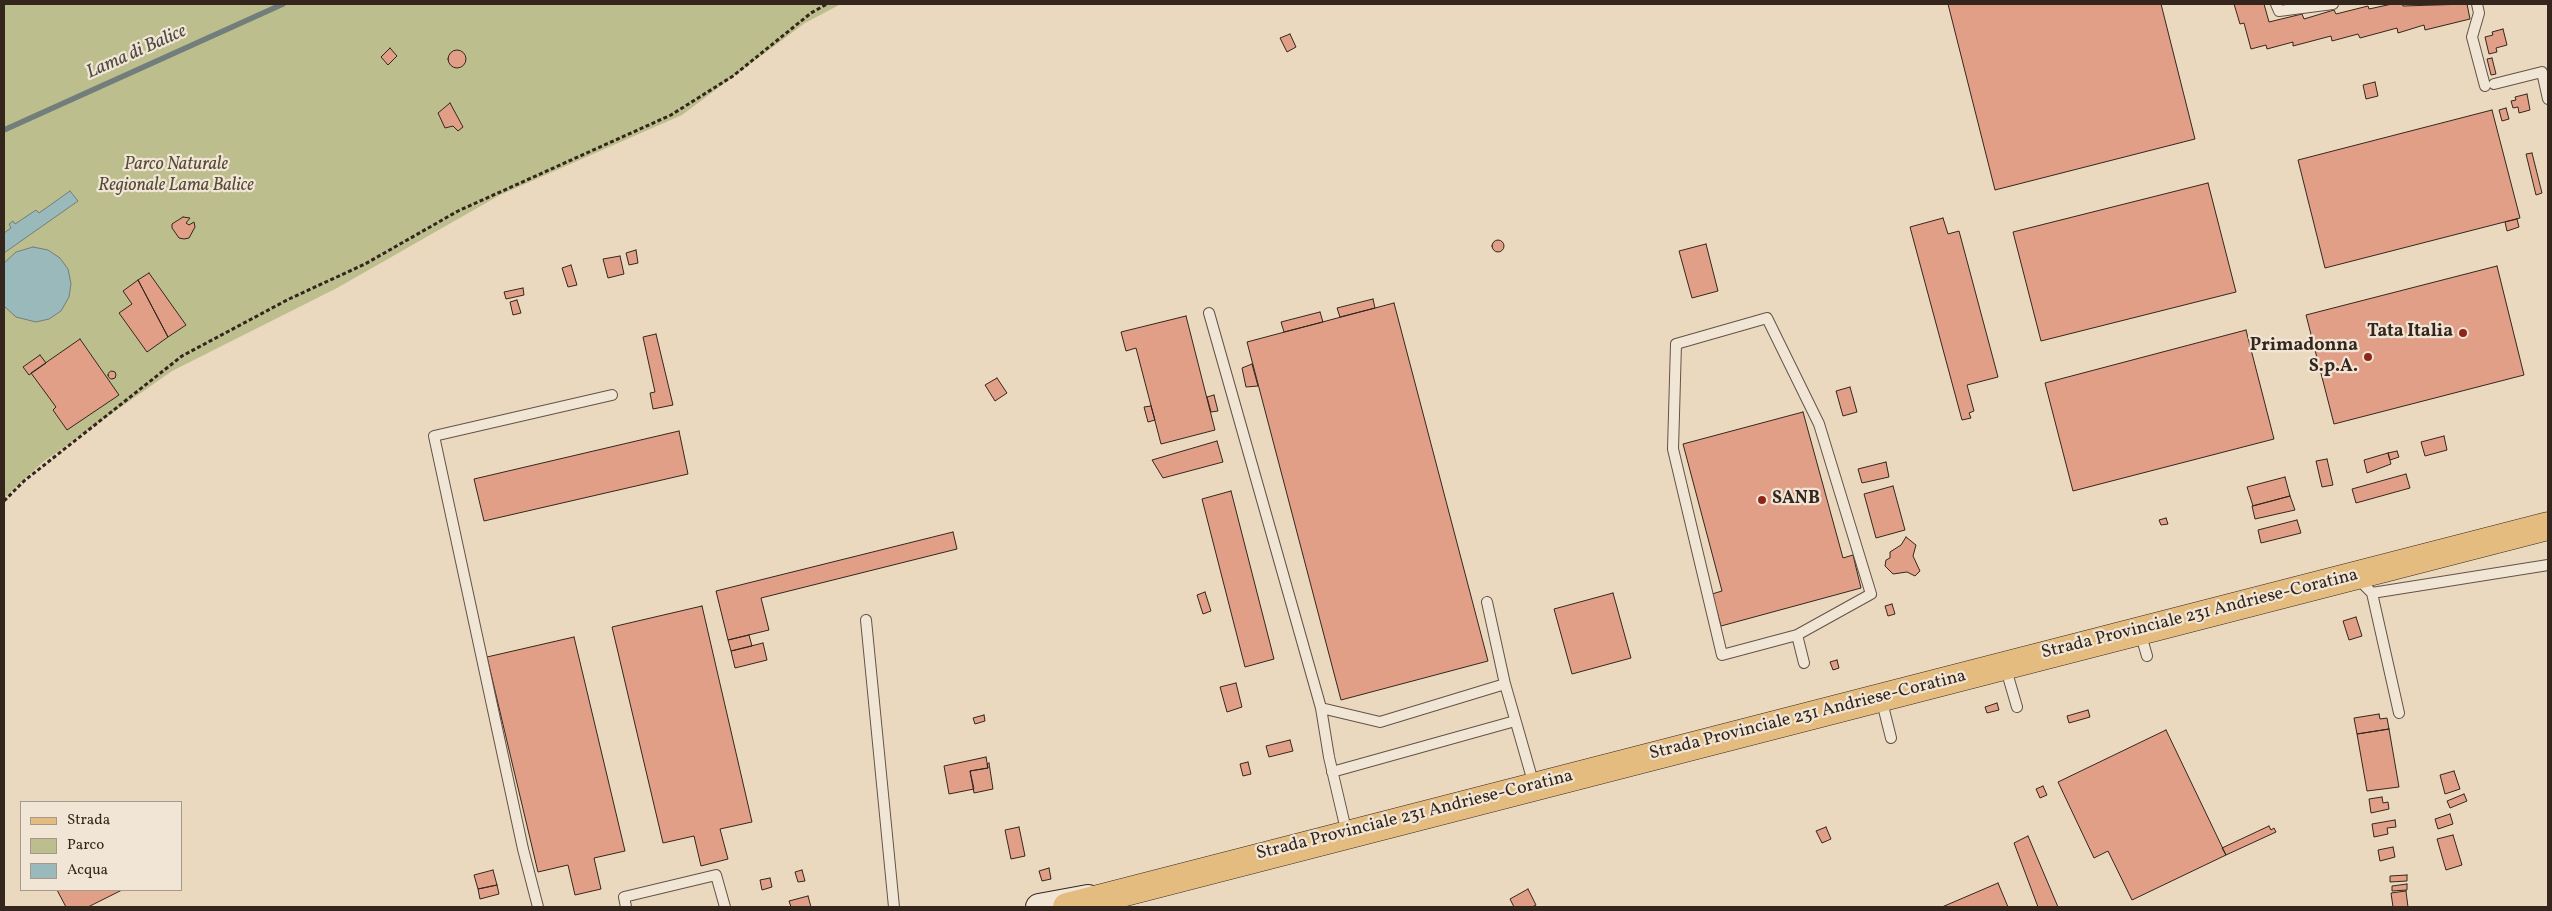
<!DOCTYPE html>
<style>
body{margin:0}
#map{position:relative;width:2552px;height:911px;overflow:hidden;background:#ead9bf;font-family:Vollkorn,serif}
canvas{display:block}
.frame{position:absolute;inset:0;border:5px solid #35261d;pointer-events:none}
.legend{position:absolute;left:20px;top:801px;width:162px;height:90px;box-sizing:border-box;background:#f1e6d5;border:1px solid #a6998b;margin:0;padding:6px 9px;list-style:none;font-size:15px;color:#35261d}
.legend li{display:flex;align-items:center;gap:10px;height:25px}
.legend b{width:25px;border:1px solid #a6998b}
</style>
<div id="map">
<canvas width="2552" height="911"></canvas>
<div class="frame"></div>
<ul class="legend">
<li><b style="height:6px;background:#e5bc80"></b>Strada</li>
<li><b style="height:14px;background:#bdbe8e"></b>Parco</li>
<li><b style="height:14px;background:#9ab9ba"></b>Acqua</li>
</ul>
</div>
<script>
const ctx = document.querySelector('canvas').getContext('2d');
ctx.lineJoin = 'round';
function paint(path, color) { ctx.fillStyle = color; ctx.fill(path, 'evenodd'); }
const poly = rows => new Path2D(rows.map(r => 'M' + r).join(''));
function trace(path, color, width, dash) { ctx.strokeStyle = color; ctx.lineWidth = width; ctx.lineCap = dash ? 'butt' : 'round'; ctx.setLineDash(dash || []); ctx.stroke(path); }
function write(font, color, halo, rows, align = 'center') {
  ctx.font = font + ' Vollkorn,serif'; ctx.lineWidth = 4.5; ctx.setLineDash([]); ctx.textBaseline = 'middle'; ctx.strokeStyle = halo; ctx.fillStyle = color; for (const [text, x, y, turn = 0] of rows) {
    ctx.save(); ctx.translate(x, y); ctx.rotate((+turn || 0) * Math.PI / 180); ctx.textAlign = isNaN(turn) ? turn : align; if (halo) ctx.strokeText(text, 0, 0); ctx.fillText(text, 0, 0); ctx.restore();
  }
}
const green = poly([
 [4,4,841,4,805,23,682,115,500,195,337,288,172,371,43,462,4,498]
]);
const water = poly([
 [70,191,78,201,4,253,4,233,11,228,9,224,13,221,15,224,36,210,39,213,70,191],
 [33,247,48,250,60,258,68,269,71,284,69,297,61,311,49,319,36,322,16,317,4,306,4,263,16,252,33,247]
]);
const stream = poly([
 [4,130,283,4]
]);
const building = poly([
 [1948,4,2161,4,2195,139,1995,190,1948,4],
 [2234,4,2264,4,2269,22,2302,14,2304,19,2334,10,2336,14,2368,6,2369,9,2392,4,2402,4,2403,6,2467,4,2470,19,2425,30,2424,25,2398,33,2397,28,2360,38,2358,34,2332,41,2331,36,2293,46,2293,42,2267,49,2266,45,2251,49,2244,23,2240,24,2234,4],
 [2503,29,2507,45,2496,48,2497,52,2489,54,2485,37,2493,35,2492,32,2503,29],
 [1290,34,1296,47,1287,52,1280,38,1290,34],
 [390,48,397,56,388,65,381,57,390,48],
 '448 59a9 9 0 1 1 18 0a9 9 0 1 1-18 0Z',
 [2492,58,2496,74,2491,75,2487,59,2492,58],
 [2375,82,2378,96,2366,99,2363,85,2375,82],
 [2527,94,2530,110,2519,113,2518,107,2513,108,2511,101,2516,100,2515,97,2527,94],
 [450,103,463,127,458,131,453,126,445,128,438,113,450,103],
 [2506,108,2509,119,2502,121,2499,110,2506,108],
 [2492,110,2520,218,2325,268,2298,160,2492,110],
 [2532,153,2542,193,2536,195,2526,154,2532,153],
 [2208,183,2236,292,2041,341,2013,232,2208,183],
 [183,217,190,218,186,223,189,225,194,222,195,227,189,238,184,239,179,238,172,228,172,224,183,217],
 [1943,218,1948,234,1959,231,1998,377,1967,385,1974,411,1969,413,1971,418,1962,420,1910,227,1943,218],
 [2517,219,2519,227,2507,231,2505,222,2517,219],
 '1492 246a6 6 0 1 1 12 0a6 6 0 1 1-12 0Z',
 [1706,244,1718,291,1692,298,1679,251,1706,244],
 [636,250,638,263,629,265,626,253,636,250],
 [620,256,624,274,608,278,603,259,620,256],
 [571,265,577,285,568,287,562,268,571,265],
 [2497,266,2524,375,2334,424,2306,315,2497,266],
 [149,273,186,325,168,337,138,280,149,273],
 [138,280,168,337,147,352,119,313,132,304,123,291,138,280],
 [523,288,524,295,506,299,504,292,523,288],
 [1373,299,1375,308,1340,317,1337,308,1373,299],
 [517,300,521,313,513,315,510,302,517,300],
 [1394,303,1488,661,1341,700,1247,342,1394,303],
 [1320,312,1323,322,1284,332,1281,322,1320,312],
 [1186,316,1215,430,1161,444,1136,348,1126,351,1121,332,1186,316],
 [2246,330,2274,439,2073,491,2045,383,2246,330],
 [656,334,673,405,653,409,650,393,655,392,643,337,656,334],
 [80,339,119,395,67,430,53,410,56,407,31,373,80,339],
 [40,355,46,363,29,375,23,367,40,355],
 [1252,364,1258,386,1246,387,1242,368,1252,364],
 '108 375a4 4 0 1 1 8 0a4 4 0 1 1-8 0Z',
 [997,378,1007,393,995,401,985,385,997,378],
 [1850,387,1857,412,1843,416,1836,391,1850,387],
 [1214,395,1218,411,1211,412,1207,397,1214,395],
 [1151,406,1155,420,1148,422,1144,407,1151,406],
 [1803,412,1843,558,1853,555,1861,588,1721,626,1712,594,1722,591,1683,444,1803,412],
 [679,431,688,474,484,521,474,479,679,431],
 [2444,436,2447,450,2425,456,2421,442,2444,436],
 [1217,441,1223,462,1163,478,1152,460,1217,441],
 [2397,451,2399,457,2390,460,2388,453,2397,451],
 [2388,453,2391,464,2367,473,2364,460,2388,453],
 [2327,459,2333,485,2322,487,2316,461,2327,459],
 [1886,462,1889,477,1862,483,1858,469,1886,462],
 [2406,474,2410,488,2356,503,2352,489,2406,474],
 [2285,477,2290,496,2253,506,2247,487,2285,477],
 [1893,486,1905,530,1876,538,1864,494,1893,486],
 [1231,491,1274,659,1245,667,1202,499,1231,491],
 [2290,496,2295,510,2255,519,2252,506,2290,496],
 [2166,518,2168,524,2161,525,2159,520,2166,518],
 [2297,520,2301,533,2261,543,2258,530,2297,520],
 [953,532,957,549,761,598,769,630,728,640,716,591,953,532],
 [1906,537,1916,545,1913,556,1920,571,1915,576,1907,572,1893,574,1885,566,1886,560,1890,558,1890,552,1901,545,1906,537],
 [1205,592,1211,611,1203,614,1197,595,1205,592],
 [1613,593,1631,658,1572,674,1554,609,1613,593],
 [1892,604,1895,614,1888,616,1885,606,1892,604],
 [702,606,752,822,720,829,728,859,701,866,694,836,663,843,612,627,702,606],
 [2356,617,2362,636,2349,640,2343,621,2356,617],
 [749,635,752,646,731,651,728,640,749,635],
 [574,637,625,851,594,858,601,889,575,895,568,865,538,872,487,657,574,637],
 [763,643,767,660,735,668,731,651,763,643],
 [1837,660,1839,668,1833,670,1830,662,1837,660],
 [1236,683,1242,707,1227,712,1220,687,1236,683],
 [1997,703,1999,710,1987,713,1985,707,1997,703],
 [2088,710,2090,717,2069,723,2067,716,2088,710],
 [2379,714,2380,719,2387,718,2389,729,2357,734,2354,718,2379,714],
 [984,715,985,721,975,724,973,718,984,715],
 [2389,729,2399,787,2367,791,2357,734,2389,729],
 [2166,730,2226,855,2132,900,2108,851,2094,858,2058,782,2166,730],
 [1290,740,1293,751,1269,757,1266,746,1290,740],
 [986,757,988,768,970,771,974,789,949,794,944,766,986,757],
 [1248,762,1251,774,1243,776,1240,764,1248,762],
 [989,763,993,789,974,793,970,771,988,768,987,764,989,763],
 [2454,771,2460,789,2445,794,2440,775,2454,771],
 [2043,786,2047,795,2040,798,2036,789,2043,786],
 [2464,794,2467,801,2450,808,2447,801,2464,794],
 [2382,797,2383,803,2388,802,2389,809,2371,813,2369,799,2382,797],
 [2450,814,2453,824,2438,829,2435,819,2450,814],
 [2395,820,2396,827,2387,828,2388,834,2374,837,2372,824,2395,820],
 [2269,826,2271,830,2274,828,2276,832,2226,855,2222,848,2269,826],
 [1019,827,1025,856,1011,859,1005,830,1019,827],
 [1826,827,1831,839,1822,843,1816,831,1826,827],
 [2453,835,2462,865,2446,870,2437,839,2453,835],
 [2028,836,2058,907,2038,907,2014,843,2028,836],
 [2393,847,2395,857,2380,861,2378,850,2393,847],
 [1049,868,1051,879,1042,881,1039,871,1049,868],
 [493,870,497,885,478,889,474,875,493,870],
 [802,870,805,881,798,882,795,872,802,870],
 [2407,875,2407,881,2390,882,2390,876,2407,875],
 [770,878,772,887,762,890,760,880,770,878],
 [1998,883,2008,907,1942,907,1998,883],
 [2407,884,2407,890,2392,891,2392,886,2407,884],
 [497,885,499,894,480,899,478,889,497,885],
 [1528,889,1536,905,1532,907,1514,907,1510,899,1528,889],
 [57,890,122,890,88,907,66,907,57,890],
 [2406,891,2408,907,2393,907,2391,893,2406,891],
 [808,896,811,907,791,907,789,901,808,896]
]);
const path = poly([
 [4,501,24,481,182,356,289,299,365,264,458,211,671,115,733,76,811,13,827,4]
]);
const lane = poly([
 [2276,4,2279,11,2333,4],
 [2477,4,2479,13,2472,37,2485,86],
 [2494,84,2542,72,2548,99],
 [1209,313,1321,708,1380,722,1505,684,1534,785],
 [2357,578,2372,593,2399,713],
 [2372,593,2548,565],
 [1487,602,1505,684],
 [866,620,894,907],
 [2140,632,2147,656],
 [1797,635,1871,594,1819,424,1767,318,1676,344,1673,449,1722,655,1797,635,1804,663],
 [2005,666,2017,707],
 [1881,698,1891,738],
 [1321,708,1329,757,1347,834],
 [1332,772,1515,721],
 [538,907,523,849,434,436,612,395],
 [626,907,624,897,716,875,725,907]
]);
const secondary = poly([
 [1039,907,1088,898]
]);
const primary = poly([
 [1067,907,2548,526]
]);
const markers = [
 [2463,333,5,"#8f2418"],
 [2368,357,5,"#8f2418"],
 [1762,500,5,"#8f2418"]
];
const parkNames = [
 ["Parco Naturale",176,166],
 ["Regionale Lama Balice",176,187]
];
const poiNames = [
 ["Tata Italia",2453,333],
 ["Primadonna",2358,347],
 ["S.p.A.",2358,368],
 ["SANB",1772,500,"left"]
];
const streetNames = [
 ["Strada Provinciale 231 Andriese-Coratina",2200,615,-14],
 ["Strada Provinciale 231 Andriese-Coratina",1808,716,-14],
 ["Strada Provinciale 231 Andriese-Coratina",1415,816,-14]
];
const waterNames = [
 ["Lama di Balice",137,53,-24]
];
paint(green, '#bdbe8e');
paint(water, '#9ab9ba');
trace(water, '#727e7b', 1);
trace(stream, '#727e7b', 5.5);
paint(building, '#e19f88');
trace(building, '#35261d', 1);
trace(lane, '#625346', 12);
trace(secondary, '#35261d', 28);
trace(primary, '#35261d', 29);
trace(path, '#35261d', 3, [4, 2.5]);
trace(lane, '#f1e6d5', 10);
trace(secondary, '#f1e6d5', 26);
trace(primary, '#e5bc80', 28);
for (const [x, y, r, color] of markers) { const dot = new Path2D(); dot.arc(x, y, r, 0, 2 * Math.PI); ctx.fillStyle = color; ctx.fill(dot); trace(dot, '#f1e6d5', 2); }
write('italic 18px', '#574c39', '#f1e6d5', parkNames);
write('bold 18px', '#35261d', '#f1e6d5', poiNames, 'right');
write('18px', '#35261d', '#f1e6d5', streetNames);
write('italic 19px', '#4e4b44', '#f1e6d5', waterNames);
</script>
